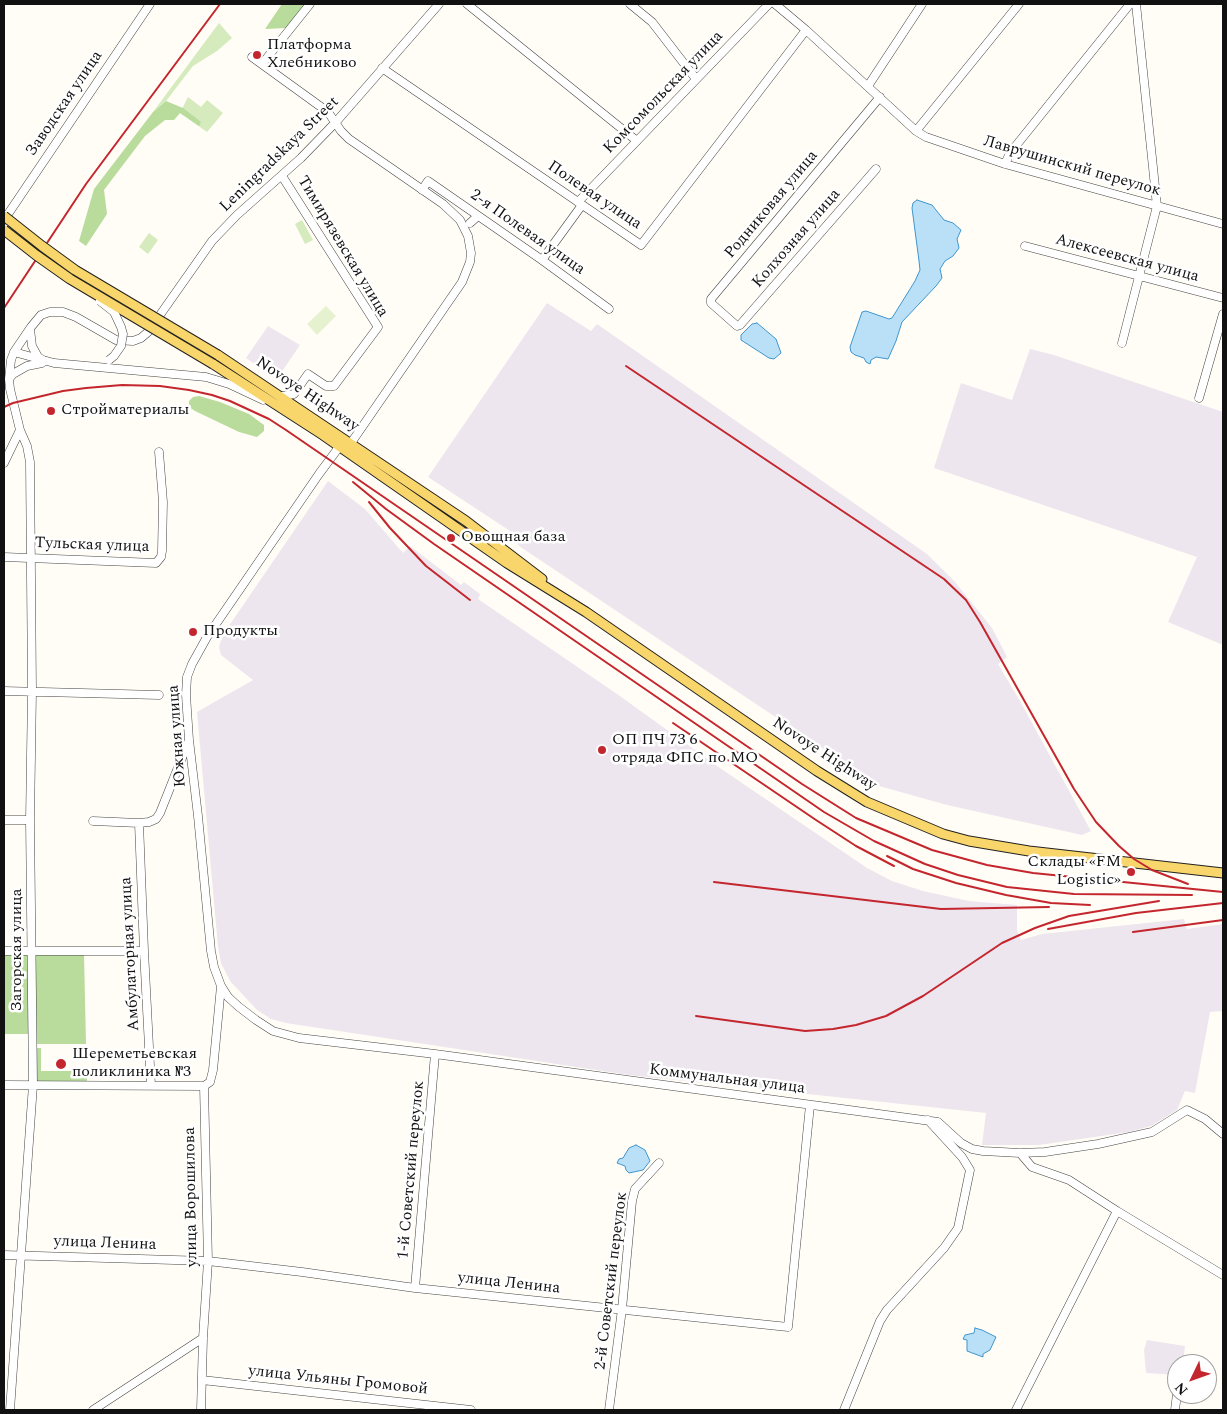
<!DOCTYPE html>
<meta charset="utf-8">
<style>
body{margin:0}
#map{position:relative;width:1227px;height:1414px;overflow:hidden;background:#fffdf5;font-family:Spectral,serif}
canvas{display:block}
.frame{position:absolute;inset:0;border:5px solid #111;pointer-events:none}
.north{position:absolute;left:1167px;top:1354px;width:50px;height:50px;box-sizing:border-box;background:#fff;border:1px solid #a0a0a0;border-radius:50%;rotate:228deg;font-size:14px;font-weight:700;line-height:20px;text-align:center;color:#111}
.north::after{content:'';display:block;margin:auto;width:18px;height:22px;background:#c4262e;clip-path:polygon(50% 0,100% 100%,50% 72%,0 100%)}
</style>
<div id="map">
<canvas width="1227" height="1414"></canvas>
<div class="frame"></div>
<div class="north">N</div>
</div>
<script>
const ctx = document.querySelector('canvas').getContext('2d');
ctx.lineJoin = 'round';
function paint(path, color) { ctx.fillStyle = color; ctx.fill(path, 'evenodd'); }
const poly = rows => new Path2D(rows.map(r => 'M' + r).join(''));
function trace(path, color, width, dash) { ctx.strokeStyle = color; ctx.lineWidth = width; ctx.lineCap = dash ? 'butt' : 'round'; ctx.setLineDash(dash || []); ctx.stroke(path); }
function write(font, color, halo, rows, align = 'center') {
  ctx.font = font + ' Spectral,serif'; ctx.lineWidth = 5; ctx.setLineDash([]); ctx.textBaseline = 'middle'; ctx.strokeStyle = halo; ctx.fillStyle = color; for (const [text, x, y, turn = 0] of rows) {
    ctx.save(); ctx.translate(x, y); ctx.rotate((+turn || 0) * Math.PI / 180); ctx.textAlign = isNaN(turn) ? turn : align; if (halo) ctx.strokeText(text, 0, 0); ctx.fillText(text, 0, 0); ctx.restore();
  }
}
const industrial = poly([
 [547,303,591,331,597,324,927,554,955,582,992,628,1007,657,998,664,1020,701,1091,831,1082,835,947,805,879,786,519,546,510,531,428,477],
 [268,326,300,345,277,379,246,358],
 [1030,349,1054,355,1223,412,1223,645,1168,622,1197,557,934,468,961,383,1012,400],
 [328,481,365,509,403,553,410,546,461,585,464,582,480,594,478,599,617,694,720,768,867,868,892,881,923,891,969,901,1017,905,1017,930,1021,940,1042,934,1184,919,1187,929,1223,924,1223,1011,1210,1012,1195,1093,1185,1091,1177,1110,1151,1126,1129,1132,1039,1145,982,1145,986,1113,629,1075,286,1023,271,1019,257,1010,230,981,221,963,218,947,197,712,253,680,221,655,219,647,222,636],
 [1147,1340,1185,1346,1183,1364,1177,1364,1177,1375,1146,1373,1144,1350]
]);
const green = poly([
 [219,23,232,38,217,51,193,66,166,101,153,112],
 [188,97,201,107,207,100,223,113,207,132,180,113],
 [302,220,313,240,305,244,295,224],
 [149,233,158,240,148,254,139,247]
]);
const forest = poly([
 [282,4,306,4,286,28,265,29],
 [166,101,183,108,201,122,199,126,180,113,174,120,165,120,145,136,104,190,107,214,86,246,79,241,94,189,153,112],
 [199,396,220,402,249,414,264,425,264,431,257,437,239,432,195,411,189,407,189,401,193,397],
 [35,954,84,955,86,1044,36,1044],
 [4,955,30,955,30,1034,4,1034],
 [36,1048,41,1048,41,1071,87,1071,87,1083,36,1083]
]);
const pitch = poly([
 [326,306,336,316,317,335,307,324]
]);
const water = poly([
 [917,200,932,205,944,220,953,223,961,230,957,239,959,248,953,256,945,261,940,269,942,278,936,286,902,322,896,341,888,359,876,357,871,360,870,364,866,362,864,358,855,355,851,352,850,347,862,312,866,311,889,319,892,318,915,281,920,270,919,261,912,208,913,203,917,200],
 [757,323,776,339,781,353,774,359,769,358,741,340,741,335,752,324,757,323],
 [636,1145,645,1150,650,1161,643,1170,629,1173,626,1170,625,1166,617,1163,619,1159,623,1158,629,1148,636,1145],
 [975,1328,982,1330,996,1337,990,1350,983,1354,983,1357,967,1351,967,1340,963,1339,965,1335,974,1333,975,1328]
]);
const minor = poly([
 [467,4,637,141],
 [630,4,652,22,696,79],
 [775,4,806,30,916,131,926,137,1005,164,1223,224],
 [252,57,328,112,341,131,349,139,443,204,460,220,468,236,471,253,470,262,462,282,351,443],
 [262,64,310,4],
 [382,68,641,245,806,30],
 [868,86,922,4],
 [916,131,1019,4],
 [1005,164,1010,153,1130,4],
 [876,169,740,325,737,326,711,303,711,299,880,97],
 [282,176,378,327,334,386,326,386,308,374,294,394,283,396],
 [422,190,428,181,542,260,609,309],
 [578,202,769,4],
 [4,220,150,4],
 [470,223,478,216],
 [1025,246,1223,298],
 [542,260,582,205],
 [30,329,32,346,38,357,43,360],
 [1122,343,1157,206,1136,4],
 [14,352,54,363,206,377,229,384,263,400],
 [9,379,13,374,27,366,42,363],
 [1199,398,1223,314],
 [342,443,319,474,207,637,192,664,187,677,186,695,189,740,198,816,211,951,214,967,221,986,228,997,239,1007,256,1020,273,1031,299,1038,435,1054,938,1122,961,1143,972,1149,983,1151,1020,1153,1045,1152,1098,1144,1152,1132,1187,1110,1205,1119,1223,1134],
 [4,463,20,430],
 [4,557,156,563,161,557,162,551,163,502,159,452],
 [4,691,159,695],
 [4,820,30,820],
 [93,821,139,823,149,822,156,819,160,813,189,740],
 [139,823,144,951,151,1085],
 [4,951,144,951],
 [4,1085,204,1086],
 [1117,1211,1223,1275],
 [4,1255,208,1261,302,1272,415,1288,788,1327,810,1105],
 [415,1288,435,1054],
 [202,1380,471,1410],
 [10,1410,33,1085,30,820,32,691,30,462,27,446,20,430,10,389,9,379,11,360,14,352,31,327,41,315,50,312,63,312,76,317,116,340,133,341,141,338,148,332,212,241,237,215,301,158,335,123,439,4],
 [93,1410,203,1338],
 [201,1410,203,1338,208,1261,204,1086,210,1082,213,1070,221,986],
 [609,1410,622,1309,632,1201,635,1189,659,1163],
 [844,1410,880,1321,887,1310,944,1248,958,1228,970,1170,962,1157,928,1120],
 [1016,1410,1117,1211,1069,1180,1032,1167,1020,1153],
 [1175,1410,1177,1394]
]);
const major = poly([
 [218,355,466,521,542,579],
 [213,364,323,435,507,563,586,612,817,771,867,802,943,834,969,841,1029,851,1223,873]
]);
const rail = poly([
 [4,308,86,184,220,4],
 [626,366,944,579,966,600,980,622,1074,789,1096,822,1119,846,1134,859,1152,870,1188,884],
 [4,407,13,403,63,391,86,388,122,385,160,386,189,390,212,395,230,401,269,419,286,430,802,784,856,818,932,850,987,865,1033,873,1223,892],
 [353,482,386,509,434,544,824,812,874,841,925,864,958,875,1007,887,1074,894,1192,895],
 [369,502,390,528,426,566,470,600],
 [673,723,816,820,856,846,894,866],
 [887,856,913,869,956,883,1006,895,1051,903,1090,905],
 [714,882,941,909,1049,907],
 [1048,929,1136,913,1223,903],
 [1133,932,1223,920],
 [696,1016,805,1031,833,1029,856,1025,886,1016,923,996,1002,943,1035,928,1069,916,1159,901]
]);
const minorBridge = poly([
 [100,301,114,312,121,327,123,334,121,346,114,356,109,360]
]);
const majorBridge = poly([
 [4,216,42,246,75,270,218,355],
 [4,230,36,255,70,279,213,364]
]);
const markers = [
 [257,55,5,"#c4262e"],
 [51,411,5,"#c4262e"],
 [451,538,5,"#c4262e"],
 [193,632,5,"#c4262e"],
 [602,750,5,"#c4262e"],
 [1131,872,5,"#c4262e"],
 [61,1064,6,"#c4262e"]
];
const poiNames = [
 ["Платформа",267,46],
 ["Хлебниково",267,64],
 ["Стройматериалы",61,411],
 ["Овощная база",461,538],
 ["Продукты",203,632],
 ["ОП ПЧ 73 6",612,741],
 ["отряда ФПС по МО",612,759],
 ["Склады «FM",1121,863,"right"],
 ["Logistic»",1121,881,"right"],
 ["Шереметьевская",72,1055],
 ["поликлиника №3",72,1073]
];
const streetNames = [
 ["Комсомольская улица",664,93,-46],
 ["Заводская улица",65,104,-56],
 ["Leningradskaya Street",280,155,-44],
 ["Лаврушинский переулок",1072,167,16],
 ["Полевая улица",594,196,34],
 ["Родниковая улица",772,205,-50],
 ["2-я Полевая улица",527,233,35],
 ["Колхозная улица",797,239,-49],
 ["Тимирязевская улица",342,247,59],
 ["Алексеевская улица",1127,259,15],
 ["Novoye Highway",307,395,34],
 ["Тульская улица",92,546,2],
 ["Южная улица",178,736,-94],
 ["Novoye Highway",824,755,33],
 ["Загорская улица",18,950,-90],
 ["Амбулаторная улица",131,954,-93],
 ["Коммунальная улица",727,1080,7],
 ["1-й Советский переулок",412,1170,-85],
 ["улица Ворошилова",192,1197,-91],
 ["улица Ленина",105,1244,2],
 ["2-й Советский переулок",612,1281,-83],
 ["улица Ленина",509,1284,6],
 ["улица Ульяны Громовой",338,1381,6]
];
paint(industrial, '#eee6ef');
paint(green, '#d5ebbd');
paint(forest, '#b9dc9c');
paint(pitch, '#e6f2cf');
paint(water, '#b9e0f7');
trace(water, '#3f96cf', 1);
trace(minor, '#444', 9);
trace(major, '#222', 11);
trace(minor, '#fff', 8);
trace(major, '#f9d66b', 9);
trace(rail, '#c4262e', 2);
trace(minorBridge, '#444', 9, []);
trace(majorBridge, '#222', 11, []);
trace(minorBridge, '#fff', 8);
trace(majorBridge, '#f9d66b', 9);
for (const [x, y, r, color] of markers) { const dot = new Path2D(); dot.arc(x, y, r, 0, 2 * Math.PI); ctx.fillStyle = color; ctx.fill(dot); trace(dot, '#fff', 2); }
write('16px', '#111', '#fff', poiNames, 'left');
write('16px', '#111', '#fff', streetNames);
</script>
